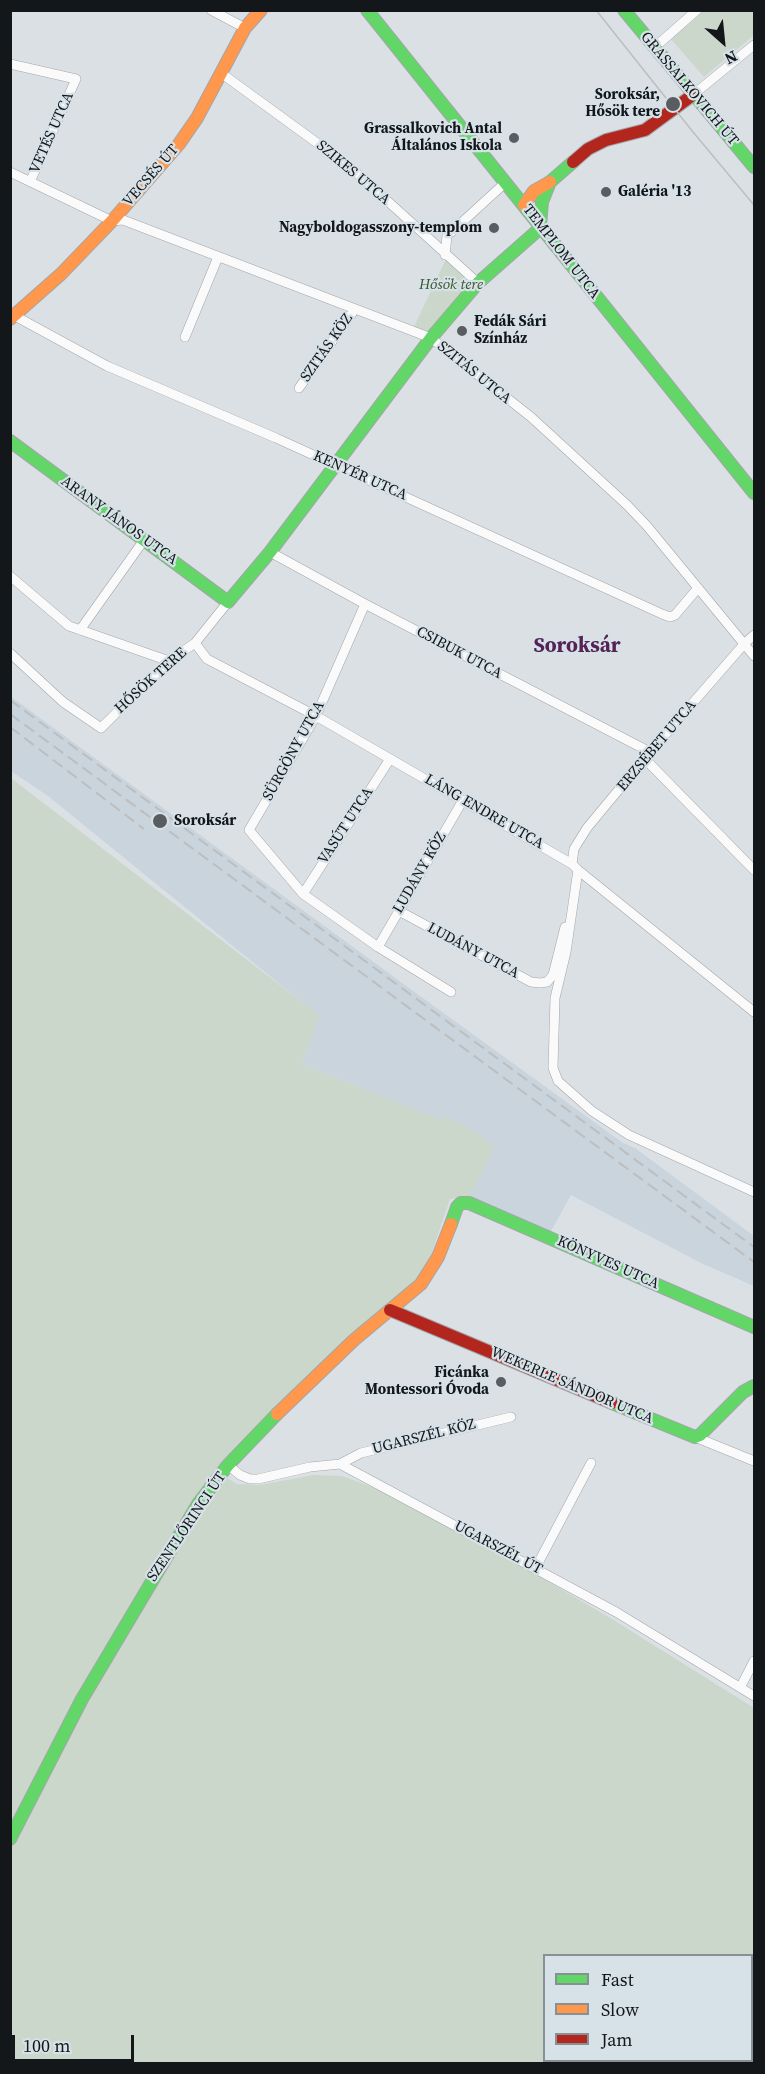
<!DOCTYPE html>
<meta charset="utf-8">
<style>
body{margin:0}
#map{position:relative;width:765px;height:2074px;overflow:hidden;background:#dbe0e4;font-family:"Source Serif 4",serif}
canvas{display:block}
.frame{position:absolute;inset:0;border:12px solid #131719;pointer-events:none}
.legend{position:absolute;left:543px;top:1954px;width:210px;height:108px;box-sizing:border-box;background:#d7e1e8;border:2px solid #899095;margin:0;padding:8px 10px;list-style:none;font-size:18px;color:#131719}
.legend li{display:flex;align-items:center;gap:12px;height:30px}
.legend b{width:30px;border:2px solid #899095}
.north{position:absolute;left:693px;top:12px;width:60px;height:60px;-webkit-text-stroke:4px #d7e1e8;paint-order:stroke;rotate:153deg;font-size:16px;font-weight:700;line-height:24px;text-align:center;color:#131719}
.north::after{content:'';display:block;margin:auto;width:21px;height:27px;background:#131719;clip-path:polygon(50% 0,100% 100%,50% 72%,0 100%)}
.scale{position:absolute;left:12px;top:2035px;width:122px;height:27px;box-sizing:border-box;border:3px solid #131719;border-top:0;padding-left:8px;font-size:18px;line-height:21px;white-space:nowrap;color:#131719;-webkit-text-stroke:4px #d7e1e8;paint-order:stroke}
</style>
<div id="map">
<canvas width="765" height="2074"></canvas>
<div class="frame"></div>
<ul class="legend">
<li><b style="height:8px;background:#63d668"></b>Fast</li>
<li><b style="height:8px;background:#ff974d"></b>Slow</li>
<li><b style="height:8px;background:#b3261e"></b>Jam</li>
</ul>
<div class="north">N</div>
<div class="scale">100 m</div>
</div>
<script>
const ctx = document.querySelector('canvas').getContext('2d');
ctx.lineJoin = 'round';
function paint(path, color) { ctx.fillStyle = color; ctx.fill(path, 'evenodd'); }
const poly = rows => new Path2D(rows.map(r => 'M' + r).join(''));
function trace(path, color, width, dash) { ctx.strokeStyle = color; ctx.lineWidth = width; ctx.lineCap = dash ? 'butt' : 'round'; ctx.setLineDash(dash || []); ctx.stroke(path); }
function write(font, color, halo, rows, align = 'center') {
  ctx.font = font + ' "Source Serif 4",serif'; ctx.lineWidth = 4.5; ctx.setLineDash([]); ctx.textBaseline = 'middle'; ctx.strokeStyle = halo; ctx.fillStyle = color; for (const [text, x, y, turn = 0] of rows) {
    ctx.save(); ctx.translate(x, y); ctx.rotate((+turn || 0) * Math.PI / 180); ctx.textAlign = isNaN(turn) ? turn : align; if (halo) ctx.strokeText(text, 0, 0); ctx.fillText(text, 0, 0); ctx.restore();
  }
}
const built = poly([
 [10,696,416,993,623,1143,635,1148,754,1236,754,1286,703,1264,571,1195,550,1233,469,1198,444,1115,442,1121,301,1064,319,1016,48,796,11,771]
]);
const green = poly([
 [704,11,754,11,754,35,704,77,671,39],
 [446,259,475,284,427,334,413,329],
 [11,778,320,1016,301,1064,441,1120,444,1115,476,1132,494,1147,469,1198,450,1199,431,1255,417,1281,222,1463,216,1471,237,1484,259,1485,314,1475,342,1476,412,1502,612,1619,754,1708,754,2063,11,2063],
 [544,1956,752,1956,752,2060,544,2060]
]);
const street = poly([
 [211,10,245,28],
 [655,47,697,10],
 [10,64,76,79,30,182],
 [221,73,350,167,478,283],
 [694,94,754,45],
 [10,172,112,221,123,220,431,338,531,417,627,505,647,526,754,656],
 [445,255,447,236,506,182],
 [15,316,107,366,276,438,662,614,670,617,675,615,698,588],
 [185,337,218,257],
 [299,388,355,309],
 [270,552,365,604,650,752],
 [10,576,69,626,169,661],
 [365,604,316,716,249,830,303,894,378,947,451,992],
 [80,630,144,540],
 [195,643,207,659,316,716,572,864,578,870,754,1012],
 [10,653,63,702,101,728,169,661,195,643,228,602],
 [645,759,754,870],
 [572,864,574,849,587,828,650,752,745,643,754,635],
 [578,870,566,952,555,998,553,1068,558,1081,592,1111,629,1135,754,1192],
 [303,894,390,759],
 [399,911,531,982,540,983,547,982,553,975,565,927],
 [378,947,463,800],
 [695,1437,754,1461],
 [340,1464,361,1453,511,1417],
 [228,1465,240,1475,250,1479,258,1479,310,1467,340,1464,616,1612,754,1696],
 [535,1569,591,1463],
 [741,1686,754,1661]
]);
const fast = poly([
 [367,10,754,493],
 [624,10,754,167],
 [10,441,228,602,270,552,431,338,478,283,537,231,540,226,542,202,550,182,573,162],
 [451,1224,457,1207,461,1203,469,1203,754,1327],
 [612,1403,695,1437,700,1435,743,1392,754,1386],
 [10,1839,82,1699,198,1504,228,1465,277,1414]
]);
const slow = poly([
 [524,205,534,191,550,182],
 [10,319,61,274,112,221,179,144,197,118,245,28,261,10],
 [277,1414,354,1340,421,1284,438,1257,451,1224]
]);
const jam = poly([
 [573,162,588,149,606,140,645,130,694,94],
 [390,1310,612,1403]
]);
const tram = poly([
 [596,10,693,132,754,205]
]);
const rail = poly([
 [10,700,754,1247],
 [10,714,754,1262],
 [10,727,144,829]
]);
const markers = [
 [673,104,8,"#595d60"],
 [514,138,6,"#595d60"],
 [606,192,6,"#595d60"],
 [494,228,6,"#595d60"],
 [462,331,6,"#595d60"],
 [160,821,8,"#595d60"],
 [501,1382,6,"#595d60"]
];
const streetNames = [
 ["GRASSALKOVICH ÚT",689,89,50],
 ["VETÉS UTCA",52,133,-66],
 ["SZIKES UTCA",353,173,40],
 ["VECSÉS ÚT",151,176,-49],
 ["TEMPLOM UTCA",561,252,52],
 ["SZITÁS KÖZ",327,348,-55],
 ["SZITÁS UTCA",474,373,39],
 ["KENYÉR UTCA",360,476,24],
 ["ARANY JÁNOS UTCA",119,521,36],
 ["CSIBUK UTCA",459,653,28],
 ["HŐSÖK TERE",151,681,-42],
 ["ERZSÉBET UTCA",657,746,-50],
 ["SÜRGÖNY UTCA",294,751,-61],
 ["LÁNG ENDRE UTCA",484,812,30],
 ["VASÚT UTCA",346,826,-57],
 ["LUDÁNY KÖZ",420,873,-60],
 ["LUDÁNY UTCA",473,951,28],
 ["KÖNYVES UTCA",608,1263,24],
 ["WEKERLE SÁNDOR UTCA",572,1386,23],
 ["UGARSZÉL KÖZ",424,1437,-14],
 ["SZENTLŐRINCI ÚT",187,1527,-56],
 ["UGARSZÉL ÚT",498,1548,28]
];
const poiNames = [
 ["Soroksár,",660,95],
 ["Hősök tere",660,112],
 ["Grassalkovich Antal",502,129],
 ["Általános Iskola",502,146],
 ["Galéria '13",618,192,"left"],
 ["Nagyboldogasszony-templom",482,228],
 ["Fedák Sári",474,322,"left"],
 ["Színház",474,339,"left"],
 ["Soroksár",174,821,"left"],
 ["Ficánka",489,1373],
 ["Montessori Óvoda",489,1390]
];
const parkNames = [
 ["Hősök tere",451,285]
];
const districtNames = [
 ["Soroksár",577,647]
];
paint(built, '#c9d4dd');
paint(green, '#cad7ca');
trace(street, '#a2a6aa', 10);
trace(fast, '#a2a6aa', 14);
trace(slow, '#a2a6aa', 14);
trace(jam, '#a2a6aa', 14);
trace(street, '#fafafb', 9);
trace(fast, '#63d668', 12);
trace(slow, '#ff974d', 12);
trace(jam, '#b3261e', 12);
trace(tram, '#bcbebf', 1.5);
trace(rail, '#bcbebf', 2, [12, 6]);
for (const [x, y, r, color] of markers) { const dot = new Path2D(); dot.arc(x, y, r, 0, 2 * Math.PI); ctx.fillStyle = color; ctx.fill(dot); trace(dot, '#d7e1e8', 2); }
write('15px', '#131719', '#d7e1e8', streetNames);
write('bold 15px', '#131719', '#d7e1e8', poiNames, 'right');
write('italic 15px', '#365527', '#d7e1e8', parkNames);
write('bold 21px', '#542253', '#d7e1e8', districtNames);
</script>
